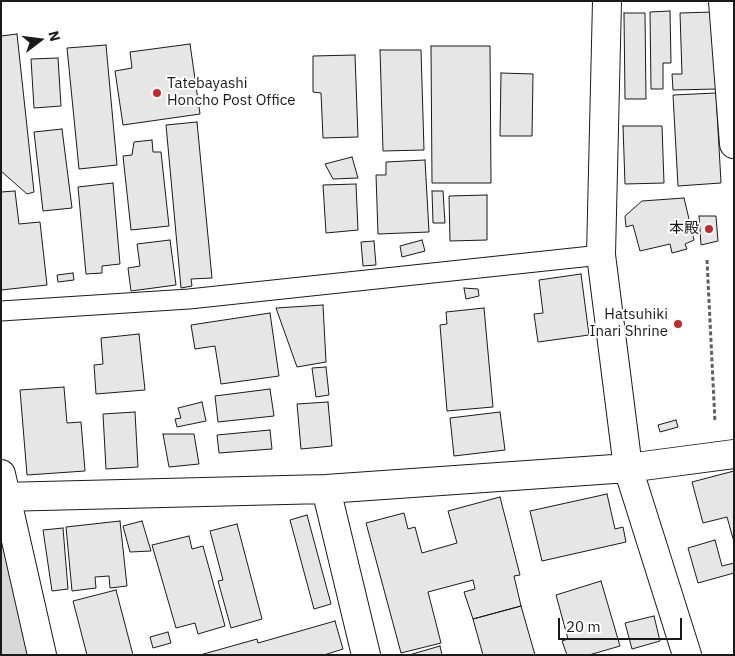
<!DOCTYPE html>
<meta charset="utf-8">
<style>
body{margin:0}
#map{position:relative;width:735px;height:656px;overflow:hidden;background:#fff;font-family:"IBM Plex Sans",sans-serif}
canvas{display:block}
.frame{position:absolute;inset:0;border:2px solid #1a1a1a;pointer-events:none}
.north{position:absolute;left:15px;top:15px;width:50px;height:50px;-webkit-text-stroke:4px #fff;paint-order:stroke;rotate:75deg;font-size:14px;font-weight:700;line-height:20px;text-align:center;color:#1a1a1a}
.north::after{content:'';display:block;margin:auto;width:18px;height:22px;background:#1a1a1a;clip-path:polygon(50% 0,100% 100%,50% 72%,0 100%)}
.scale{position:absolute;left:558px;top:618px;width:124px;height:22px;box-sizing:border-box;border:2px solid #1a1a1a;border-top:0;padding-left:6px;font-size:15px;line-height:18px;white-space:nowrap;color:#1a1a1a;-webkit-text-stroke:4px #fff;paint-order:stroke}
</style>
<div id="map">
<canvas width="735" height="656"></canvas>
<div class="frame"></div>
<div class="north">N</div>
<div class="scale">20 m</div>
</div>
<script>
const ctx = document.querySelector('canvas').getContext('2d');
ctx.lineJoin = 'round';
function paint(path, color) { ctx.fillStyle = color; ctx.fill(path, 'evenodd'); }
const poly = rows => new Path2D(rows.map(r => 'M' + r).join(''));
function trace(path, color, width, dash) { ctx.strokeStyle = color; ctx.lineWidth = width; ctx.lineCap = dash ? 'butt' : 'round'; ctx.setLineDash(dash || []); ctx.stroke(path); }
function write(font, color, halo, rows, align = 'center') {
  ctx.font = font + ' "IBM Plex Sans","Noto Sans JP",sans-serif'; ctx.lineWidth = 4; ctx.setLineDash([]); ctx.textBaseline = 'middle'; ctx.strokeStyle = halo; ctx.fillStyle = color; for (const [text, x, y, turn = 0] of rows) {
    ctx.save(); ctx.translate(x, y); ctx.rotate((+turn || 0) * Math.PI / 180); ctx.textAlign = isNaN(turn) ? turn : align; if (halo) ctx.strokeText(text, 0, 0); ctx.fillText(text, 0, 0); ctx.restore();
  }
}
const water = poly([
 [1,531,29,655,1,655,1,531]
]);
const building = poly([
 [670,11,671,63,663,63,663,89,651,89,650,12,670,11],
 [714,12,716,89,673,90,672,74,682,74,680,13,714,12],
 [624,13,645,13,646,99,625,99,624,13],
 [17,34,34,192,27,194,1,171,1,36,17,34],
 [190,44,200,114,123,125,115,71,132,68,130,52,190,44],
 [106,45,117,165,79,169,67,48,106,45],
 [431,46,490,46,491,183,432,183,431,46],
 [380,50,421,50,424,150,383,151,380,50],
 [355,55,358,137,323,138,321,93,313,92,313,56,355,55],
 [58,58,61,106,34,108,31,59,58,58],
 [501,73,533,74,532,136,500,136,501,73],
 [716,93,721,183,678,186,673,95,716,93],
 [197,122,212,278,191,279,192,286,181,288,166,125,197,122],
 [623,126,662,126,664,183,625,184,623,126],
 [62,129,72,208,43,211,34,132,62,129],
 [152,140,153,152,161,152,169,226,131,230,123,156,132,155,134,142,152,140],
 [352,157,358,178,333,179,325,164,352,157],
 [425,160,429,232,378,234,376,175,386,175,386,162,425,160],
 [113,183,120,264,102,266,102,273,86,274,78,187,113,183],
 [356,184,358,230,326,233,323,185,356,184],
 [15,191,19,224,40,222,47,285,1,290,1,192,15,191],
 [432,191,443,191,445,223,433,223,432,191],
 [487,195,487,240,450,241,449,196,487,195],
 [684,198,694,240,685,244,687,249,672,253,670,244,640,251,633,225,626,227,625,216,642,201,684,198],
 [699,216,716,216,718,241,701,245,699,216],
 [170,240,176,285,131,291,128,268,140,266,137,244,170,240],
 [422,240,425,251,402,257,400,246,422,240],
 [374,241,376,265,363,266,361,242,374,241],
 [73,273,74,280,58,282,57,275,73,273],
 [581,274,589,335,538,342,534,314,543,313,539,280,581,274],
 [464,288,478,289,479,296,466,299,464,288],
 [323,305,326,362,297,367,276,308,323,305],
 [484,308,493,407,447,411,440,325,447,324,446,312,484,308],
 [270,313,279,376,221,384,215,346,195,349,191,325,270,313],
 [139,334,145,390,96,394,94,365,103,364,101,338,139,334],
 [326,367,329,395,316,397,312,368,326,367],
 [64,387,67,423,81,422,85,471,27,475,20,390,64,387],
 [270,389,274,416,218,422,215,396,270,389],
 [202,402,206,421,177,427,175,419,181,418,178,408,202,402],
 [328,402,332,446,301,449,297,404,328,402],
 [135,412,138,467,106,469,103,414,135,412],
 [500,412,505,450,454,456,450,418,500,412],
 [676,420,678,427,660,432,658,425,676,420],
 [270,430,272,449,219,453,217,435,270,430],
 [163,434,194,434,199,464,169,467,163,434],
 [734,471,734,542,727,517,703,523,692,482,734,471],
 [607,494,615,529,623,527,626,542,542,561,530,511,607,494],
 [500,497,520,575,514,576,521,606,473,619,464,592,475,589,473,580,428,592,441,643,401,653,366,523,404,513,408,529,415,527,422,553,457,543,448,511,500,497],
 [307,515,331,604,314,609,290,520,307,515],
 [120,521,127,586,110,588,109,576,95,577,96,588,72,591,66,527,120,521],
 [142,521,151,551,130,552,123,526,142,521],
 [237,524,262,619,231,628,218,581,223,580,210,531,237,524],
 [63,528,68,589,52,591,43,530,63,528],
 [189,536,192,549,203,546,225,626,198,634,195,623,176,628,152,545,189,536],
 [715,540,722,566,734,563,734,573,698,583,688,548,715,540],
 [601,581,620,646,589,655,567,655,562,641,568,639,556,595,601,581],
 [116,590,133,655,87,655,73,601,116,590],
 [521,606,535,655,483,655,473,619,521,606],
 [654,616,660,641,632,649,625,623,654,616],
 [335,621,343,649,324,655,200,655,257,639,258,643,335,621],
 [168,632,171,643,153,648,150,637,168,632],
 [440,646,442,655,409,655,440,646]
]);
const path = poly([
 [707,260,715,422]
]);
const lane = poly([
 [1,311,189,299,601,255]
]);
const street = poly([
 [607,1,601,255,628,468,687,655],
 [723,1,734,144],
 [1,474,42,655],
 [326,489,366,655],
 [1,497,326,489,628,468,734,454]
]);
const markers = [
 [157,93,5,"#c62828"],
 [709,229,5,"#c62828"],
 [678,324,5,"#c62828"]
];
const poiNames = [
 ["Tatebayashi",167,84,"left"],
 ["Honcho Post Office",167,101,"left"],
 ["本殿",699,229],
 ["Hatsuhiki",668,315],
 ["Inari Shrine",668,332]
];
paint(water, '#d7d7d7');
trace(water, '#6a6a6a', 1);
paint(building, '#e6e6e6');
trace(building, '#1a1a1a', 1);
trace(lane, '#1a1a1a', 21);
trace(street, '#1a1a1a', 30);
trace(path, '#5f5f5f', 3, [4, 2.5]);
trace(lane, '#fff', 19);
trace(street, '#fff', 28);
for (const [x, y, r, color] of markers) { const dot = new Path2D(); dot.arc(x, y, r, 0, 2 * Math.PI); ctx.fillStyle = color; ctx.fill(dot); trace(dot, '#fff', 2); }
write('15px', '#1a1a1a', '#fff', poiNames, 'right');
</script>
